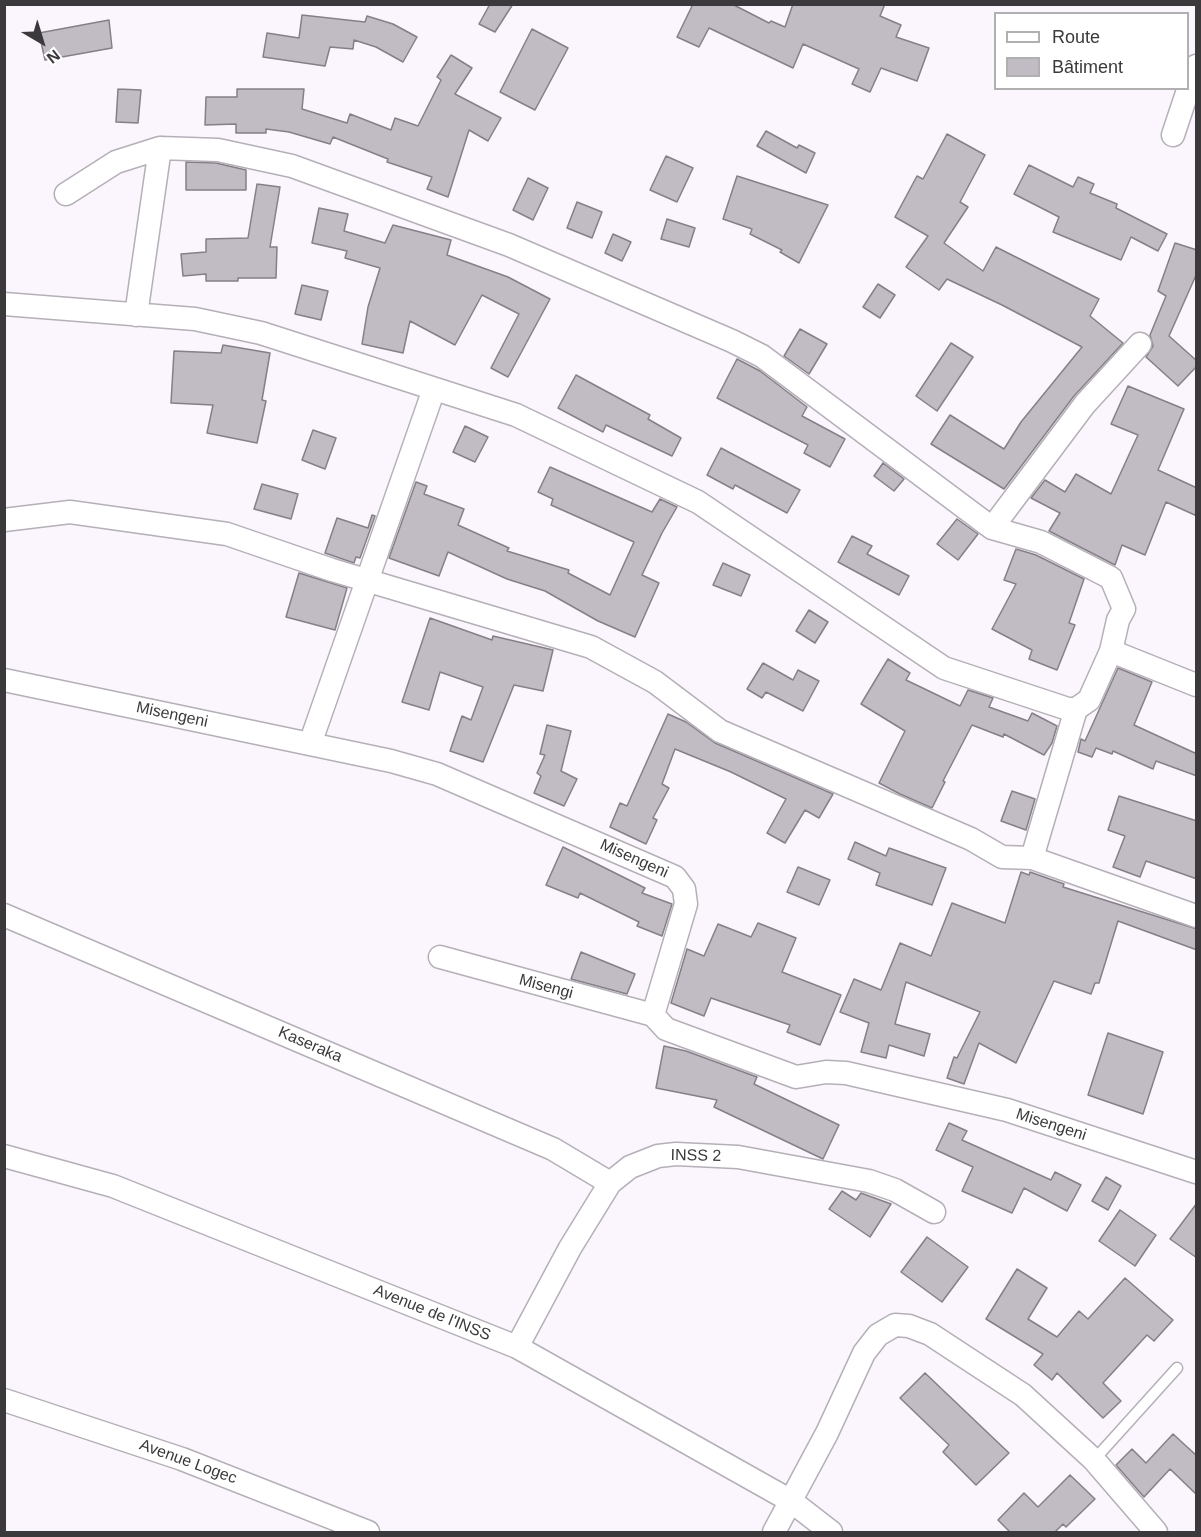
<!DOCTYPE html>
<meta charset="utf-8">
<style>
body{margin:0}
#map{position:relative;width:1201px;height:1537px;overflow:hidden;background:#fbf5fe;font-family:Arial,sans-serif}
canvas{display:block}
.frame{position:absolute;inset:0;border:6px solid #3b393c;pointer-events:none}
.legend{position:absolute;left:994px;top:12px;width:195px;height:78px;box-sizing:border-box;background:#fff;border:2px solid #b1b0b1;margin:0;padding:8px 10px;list-style:none;font-size:18px;color:#3b393c}
.legend li{display:flex;align-items:center;gap:12px;height:30px}
.legend b{width:30px;border:2px solid #b1b0b1}
.north{position:absolute;left:12px;top:12px;width:60px;height:60px;-webkit-text-stroke:4px #fff;paint-order:stroke;rotate:142deg;font-size:16px;font-weight:700;line-height:24px;text-align:center;color:#3b393c}
.north::after{content:'';display:block;margin:auto;width:21px;height:27px;background:#3b393c;clip-path:polygon(50% 0,100% 100%,50% 72%,0 100%)}
</style>
<div id="map">
<canvas width="1201" height="1537"></canvas>
<div class="frame"></div>
<ul class="legend">
<li><b style="height:8px;background:#fff"></b>Route</li>
<li><b style="height:16px;background:#c1bbc4"></b>Bâtiment</li>
</ul>
<div class="north">N</div>
</div>
<script>
const ctx = document.querySelector('canvas').getContext('2d');
ctx.lineJoin = 'round';
function paint(path, color) { ctx.fillStyle = color; ctx.fill(path, 'evenodd'); }
const poly = rows => new Path2D(rows.map(r => 'M' + r).join(''));
function trace(path, color, width, dash) { ctx.strokeStyle = color; ctx.lineWidth = width; ctx.lineCap = dash ? 'butt' : 'round'; ctx.setLineDash(dash || []); ctx.stroke(path); }
function write(font, color, halo, rows, align = 'center') {
  ctx.font = font + ' Arial,sans-serif'; ctx.lineWidth = 5; ctx.setLineDash([]); ctx.textBaseline = 'middle'; ctx.strokeStyle = halo; ctx.fillStyle = color; for (const [text, x, y, turn = 0] of rows) {
    ctx.save(); ctx.translate(x, y); ctx.rotate((+turn || 0) * Math.PI / 180); ctx.textAlign = isNaN(turn) ? turn : align; if (halo) ctx.strokeText(text, 0, 0); ctx.fillText(text, 0, 0); ctx.restore();
  }
}
const building = poly([
 [490,4,513,4,495,32,479,24,490,4],
 [693,4,732,4,769,23,771,21,785,27,793,4,885,4,880,16,901,25,896,37,929,48,917,81,881,68,870,92,852,84,859,69,803,44,793,68,709,28,699,47,677,37,693,4],
 [302,15,365,22,367,16,393,24,417,37,403,62,376,47,354,40,353,49,330,47,325,66,263,57,267,33,299,38,302,15],
 [109,20,112,48,45,60,39,33,109,20],
 [532,29,568,48,535,110,500,92,532,29],
 [451,55,472,68,455,94,501,118,488,141,469,130,448,197,427,189,432,177,387,162,388,159,333,137,330,144,289,132,266,129,266,133,236,133,236,124,205,125,206,97,237,97,237,89,304,89,302,109,347,123,350,114,391,130,395,118,418,126,441,80,437,77,451,55],
 [118,89,141,90,138,123,116,122,118,89],
 [766,131,797,148,799,145,815,153,806,173,757,146,766,131],
 [947,134,985,155,960,202,968,207,944,243,983,271,996,247,1099,299,1090,316,1123,343,1074,396,1004,489,931,444,950,415,1004,449,1021,422,1082,347,1002,305,947,279,939,290,906,267,928,236,895,217,917,176,923,179,947,134],
 [666,156,693,168,677,202,650,190,666,156],
 [186,162,216,163,246,170,246,190,186,190,186,162],
 [1029,165,1073,187,1078,177,1094,184,1090,193,1117,204,1116,208,1167,234,1158,251,1131,237,1121,260,1053,232,1059,217,1014,194,1029,165],
 [737,176,828,205,799,263,780,252,782,250,750,234,752,229,723,219,737,176],
 [528,178,548,188,533,220,513,210,528,178],
 [257,184,280,187,270,247,277,247,276,278,238,278,238,281,206,281,206,274,183,276,181,254,206,252,206,239,248,238,257,184],
 [577,202,602,212,592,238,567,228,577,202],
 [319,208,348,214,344,231,385,243,393,225,451,240,447,255,508,277,550,299,508,377,491,368,519,314,482,295,455,345,410,321,403,353,362,344,368,307,380,268,345,258,347,251,312,243,319,208],
 [667,219,695,228,689,247,661,239,667,219],
 [613,234,631,242,622,261,605,253,613,234],
 [1175,243,1197,250,1197,273,1169,336,1197,361,1197,366,1178,386,1146,357,1153,346,1150,335,1166,296,1158,291,1175,243],
 [878,284,895,295,880,318,863,307,878,284],
 [302,285,328,291,321,320,295,314,302,285],
 [800,329,827,344,809,374,784,356,800,329],
 [951,343,973,357,937,411,916,396,951,343],
 [223,345,270,353,262,400,266,401,257,443,207,433,213,405,171,403,174,351,221,353,223,345],
 [737,359,760,371,807,407,802,416,845,439,830,467,804,453,808,445,717,398,737,359],
 [576,375,650,415,648,419,681,438,672,456,606,425,603,432,558,408,576,375],
 [1128,386,1184,409,1158,470,1197,488,1197,516,1166,502,1145,555,1122,545,1115,565,1049,531,1060,513,1031,498,1045,480,1065,492,1076,474,1111,494,1138,435,1111,424,1128,386],
 [465,426,488,437,475,462,453,452,465,426],
 [313,430,336,438,325,469,302,460,313,430],
 [721,448,800,490,787,513,735,485,733,489,707,475,721,448],
 [883,463,904,479,894,491,874,476,883,463],
 [550,467,652,512,660,499,677,507,662,533,642,575,659,583,635,637,598,621,545,591,507,579,448,552,439,576,389,558,416,482,427,486,424,494,464,509,458,525,509,548,507,551,569,570,568,573,610,595,634,542,551,505,553,499,538,492,550,467],
 [262,484,298,494,291,519,254,509,262,484],
 [372,515,375,516,360,558,356,557,354,563,325,553,337,518,368,528,372,515],
 [957,519,978,534,958,560,937,544,957,519],
 [852,536,872,546,867,554,909,576,899,595,838,562,852,536],
 [1016,549,1036,555,1084,579,1069,623,1075,625,1057,670,1029,659,1032,650,992,629,1016,584,1004,580,1016,549],
 [723,563,750,575,741,596,713,585,723,563],
 [299,573,347,588,335,630,286,617,299,573],
 [809,610,828,622,815,643,796,631,809,610],
 [430,618,492,640,493,636,553,650,543,691,514,685,483,762,450,751,462,716,471,720,483,687,440,672,429,710,402,702,430,618],
 [888,659,910,673,906,680,960,706,968,690,993,698,989,707,1028,721,1032,713,1057,726,1052,743,1044,755,1004,734,1003,737,972,725,943,781,945,782,932,808,900,794,879,783,905,731,861,704,888,659],
 [763,663,793,680,798,670,819,681,803,711,766,692,762,698,747,689,763,663],
 [1118,668,1152,682,1134,725,1197,754,1197,776,1156,761,1153,769,1113,751,1112,754,1096,748,1092,757,1078,752,1081,739,1085,741,1118,668],
 [668,714,686,722,715,743,833,794,819,818,805,810,785,843,767,833,786,799,731,772,675,749,662,784,669,788,653,818,657,820,646,844,610,827,620,803,627,806,668,714],
 [547,725,571,731,561,771,577,779,564,806,534,793,541,776,537,773,545,755,540,754,547,725],
 [1012,791,1035,799,1026,830,1001,821,1012,791],
 [1119,796,1197,821,1197,879,1146,861,1140,877,1113,867,1125,836,1108,830,1119,796],
 [855,842,886,856,889,848,946,868,932,905,876,885,880,873,848,859,855,842],
 [563,847,645,888,642,893,672,904,662,936,637,926,639,922,580,893,578,898,546,885,563,847],
 [798,867,830,880,819,905,787,892,798,867],
 [1021,872,1029,875,1030,872,1064,884,1063,887,1197,929,1197,950,1118,921,1099,983,1095,983,1091,994,1054,981,1016,1063,979,1043,964,1084,947,1078,954,1057,957,1058,980,1012,906,982,895,1024,930,1034,924,1056,889,1045,886,1058,861,1052,869,1023,840,1012,854,979,881,990,900,943,931,956,952,903,1005,923,1021,872],
 [758,923,796,938,782,972,841,995,820,1045,787,1032,790,1025,711,998,704,1016,671,1003,687,949,704,956,718,924,751,937,758,923],
 [581,952,635,974,627,994,571,979,581,952],
 [1108,1033,1163,1052,1143,1114,1088,1095,1108,1033],
 [664,1046,686,1051,757,1077,754,1084,839,1125,823,1159,714,1107,717,1100,656,1088,664,1046],
 [949,1123,967,1131,962,1140,1051,1180,1055,1172,1081,1185,1067,1211,1024,1188,1012,1213,962,1191,973,1167,936,1150,949,1123],
 [1106,1177,1121,1186,1108,1210,1092,1201,1106,1177],
 [842,1191,856,1200,861,1193,891,1204,870,1237,829,1209,842,1191],
 [1197,1203,1197,1258,1170,1239,1197,1203],
 [1120,1210,1156,1235,1135,1266,1099,1241,1120,1210],
 [927,1237,968,1267,942,1302,901,1272,927,1237],
 [1017,1269,1047,1288,1028,1319,1057,1337,1079,1311,1088,1319,1125,1278,1173,1320,1154,1341,1147,1335,1103,1383,1121,1401,1103,1418,1057,1373,1052,1380,1034,1365,1043,1354,986,1319,1017,1269],
 [925,1373,1009,1453,976,1485,943,1452,949,1445,900,1398,925,1373],
 [1173,1434,1197,1456,1197,1495,1170,1469,1144,1497,1116,1465,1132,1449,1146,1463,1173,1434],
 [1070,1475,1095,1499,1066,1527,1063,1524,1054,1533,1011,1533,998,1520,1024,1493,1038,1507,1070,1475]
]);
const lane = poly([
 [1094,1460,1177,1368]
]);
const street = poly([
 [1173,135,1196,66],
 [66,194,116,162,160,148,218,150,292,166,509,245,732,341,762,356,992,528,1041,542,1111,578,1124,609,1118,620,1111,651,1196,685],
 [4,304,195,319,261,333,516,415,698,502,944,668,1068,709,1076,709,1089,700,1111,651],
 [136,315,160,148],
 [4,520,70,512,227,534,332,570,591,647,655,682,720,731,971,839,1002,857,1032,858,1196,916],
 [992,528,1085,404,1140,344],
 [4,680,391,761,437,774,675,877,684,889,686,904,653,1015,666,1029,796,1077,826,1072,846,1073,1007,1110,1196,1172],
 [310,744,434,389],
 [1032,858,1076,709],
 [4,915,553,1149,610,1183],
 [440,957,653,1015],
 [4,1156,113,1186,517,1347,791,1501,831,1532],
 [517,1347,570,1248,610,1183,630,1167,658,1156,676,1154,738,1157,869,1181,895,1190,934,1212],
 [4,1400,182,1459,368,1532],
 [774,1532,827,1433,864,1353,878,1335,895,1325,909,1326,930,1334,1023,1395,1094,1460,1156,1532]
]);
const streetNames = [
 ["Misengeni",172,715,12],
 ["Misengeni",634,859,24],
 ["Misengi",546,987,15],
 ["Kaseraka",310,1045,23],
 ["Misengeni",1051,1125,18],
 ["INSS 2",696,1156,1],
 ["Avenue de l'INSS",432,1313,22],
 ["Avenue Logec",188,1462,20]
];
paint(building, '#c1bbc4');
trace(building, '#857f88', 1.5);
trace(lane, '#b5afb8', 13);
trace(street, '#b5afb8', 25);
trace(lane, '#fff', 10);
trace(street, '#fff', 22);
write('16px', '#3b393c', '#fff', streetNames);
</script>
